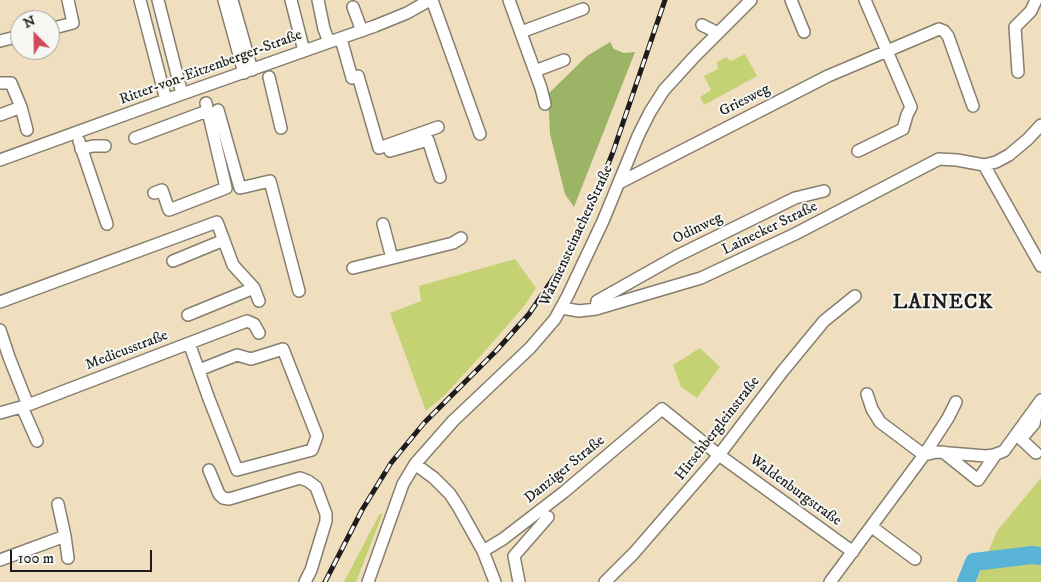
<!DOCTYPE html>
<meta charset="utf-8">
<style>
body{margin:0}
#map{position:relative;width:1041px;height:582px;overflow:hidden;background:#efdfbf;font-family:"IM FELL DW Pica",serif}
canvas{display:block}
.north{position:absolute;left:10px;top:10px;width:50px;height:50px;box-sizing:border-box;background:#f6f6f2;border:1px solid #9f9f9c;border-radius:50%;rotate:337deg;font-size:14px;font-weight:700;line-height:20px;text-align:center;color:#1c1c1c}
.north::after{content:'';display:block;margin:auto;width:18px;height:22px;background:#d1495b;clip-path:polygon(50% 0,100% 100%,50% 72%,0 100%)}
.scale{position:absolute;left:10px;top:550px;width:142px;height:22px;box-sizing:border-box;border:2px solid #1c1c1c;border-top:0;padding-left:6px;font-size:15px;line-height:18px;white-space:nowrap;color:#1c1c1c;-webkit-text-stroke:4px #f6f6f2;paint-order:stroke}
</style>
<div id="map">
<canvas width="1041" height="582"></canvas>
<div class="north">N</div>
<div class="scale">100 m</div>
</div>
<script>
const ctx = document.querySelector('canvas').getContext('2d');
ctx.lineJoin = 'round';
function paint(path, color) { ctx.fillStyle = color; ctx.fill(path, 'evenodd'); }
const poly = rows => new Path2D(rows.map(r => 'M' + r).join(''));
function trace(path, color, width, dash) { ctx.strokeStyle = color; ctx.lineWidth = width; ctx.lineCap = dash ? 'butt' : 'round'; ctx.setLineDash(dash || []); ctx.stroke(path); }
function write(font, color, halo, rows, align = 'center') {
  ctx.font = font + ' "IM FELL DW Pica",serif'; ctx.lineWidth = 4; ctx.setLineDash([]); ctx.textBaseline = 'middle'; ctx.strokeStyle = halo; ctx.fillStyle = color; for (const [text, x, y, turn = 0] of rows) {
    ctx.save(); ctx.translate(x, y); ctx.rotate((+turn || 0) * Math.PI / 180); ctx.textAlign = isNaN(turn) ? turn : align; if (halo) ctx.strokeText(text, 0, 0); ctx.fillText(text, 0, 0); ctx.restore();
  }
}
const green = poly([
 [745,54,757,76,704,105,700,97,711,90,704,76,718,69,717,62,726,57,731,61],
 [515,259,536,288,525,305,494,341,446,394,426,411,390,313,421,301,419,286],
 [700,348,720,367,697,398,681,387,673,365],
 [1041,478,1041,582,976,582,997,531],
 [383,513,356,582,344,582,379,515]
]);
const forest = poly([
 [610,42,614,49,624,53,635,52,574,207,565,194,550,134,548,94,587,56]
]);
const river = poly([
 [966,582,974,562,1032,555,1041,556]
]);
const minor = poly([
 [140,0,166,100],
 [158,0,182,94],
 [224,0,244,73],
 [232,0,252,70],
 [291,0,304,51],
 [318,0,324,29,329,42],
 [432,0,480,134],
 [509,0,541,88,545,104],
 [791,0,804,32],
 [353,7,362,31],
 [702,25,718,33],
 [50,29,73,23,68,0],
 [521,32,583,9],
 [341,39,352,78,358,76,379,148,438,127],
 [0,41,20,36],
 [535,71,564,60],
 [1018,72,1015,27,1031,11,1036,0],
 [269,77,281,128],
 [0,83,11,83,21,107,27,130],
 [218,110,240,188,270,181,299,291],
 [0,115,21,107],
 [135,138,207,111],
 [79,141,107,224],
 [81,149,93,146,105,146],
 [390,151,428,140,440,177],
 [858,151,903,129,907,115,911,107,865,0],
 [0,160,182,94,375,26,407,13,430,0],
 [984,165,1041,266],
 [619,183,828,76,939,29,944,31,948,36,973,106],
 [154,193,162,190,169,210,226,188,206,103],
 [383,224,392,258],
 [173,261,224,240],
 [353,268,453,243,461,238],
 [254,288,259,301],
 [0,302,217,222,233,265,254,288,188,315],
 [562,308,579,311,596,309,701,278,795,234,939,159,957,160,984,165,996,162,1009,155,1028,139,1041,125],
 [596,309,597,301,677,256,795,198,824,191],
 [0,330,9,357,28,405],
 [189,343,209,399,237,470,312,450,317,436,283,349,251,359,237,355,199,370],
 [867,394,872,409,880,422,924,455],
 [22,407,37,441],
 [1035,409,1036,415,1034,424,1021,439,1036,453],
 [0,413,28,405,247,321,254,324,259,333],
 [943,452,978,480,996,454],
 [924,455,937,452,986,456,994,455,1004,451,1041,400],
 [415,464,434,478,450,494,459,508,483,551,495,582],
 [209,470,219,494,223,498,229,499,300,478,308,481,316,487,326,514,326,521,311,570,305,582],
 [58,504,65,536,68,558],
 [872,527,915,559],
 [483,551,503,539,564,492,662,409,719,455,853,552],
 [0,560,65,536],
 [368,582,403,484,415,464,453,421,530,348,555,319,568,295,603,221,638,136,650,112,664,90,695,56,751,0],
 [519,582,514,556,548,517],
 [605,582,634,553,719,455,782,372,824,321,855,296],
 [830,582,924,455,948,418,956,402]
]);
const rail = poly([
 [325,582,362,510,391,463,424,423,497,350,529,314,559,270,589,211,613,152,665,0]
]);
const streetNames = [
 ["Ritter-von-Eitzenberger-Straße",211,68,-20],
 ["Griesweg",745,101,-27],
 ["Odinweg",698,229,-26],
 ["Lainecker Straße",770,229,-26],
 ["Warmensteinacher Straße",577,236,-65],
 ["Medicusstraße",127,351,-21],
 ["Hirschbergleinstraße",718,429,-52],
 ["Danziger Straße",565,470,-39],
 ["Waldenburgstraße",795,491,36]
];
const districtNames = [
 ["LAINECK",943,304]
];
paint(green, '#c4d274');
paint(forest, '#9bb466');
trace(river, '#58b3d6', 18);
trace(minor, '#867e6e', 14);
trace(minor, '#fff', 11);
trace(rail, '#1c1c1c', 5);
trace(rail, '#f6f6f2', 3, [9]);
write('15px', '#1c1c1c', '#f6f6f2', streetNames);
ctx.letterSpacing = '1px';
write('bold 20px', '#1c1c1c', '#f6f6f2', districtNames);
ctx.letterSpacing = '0px';
</script>
